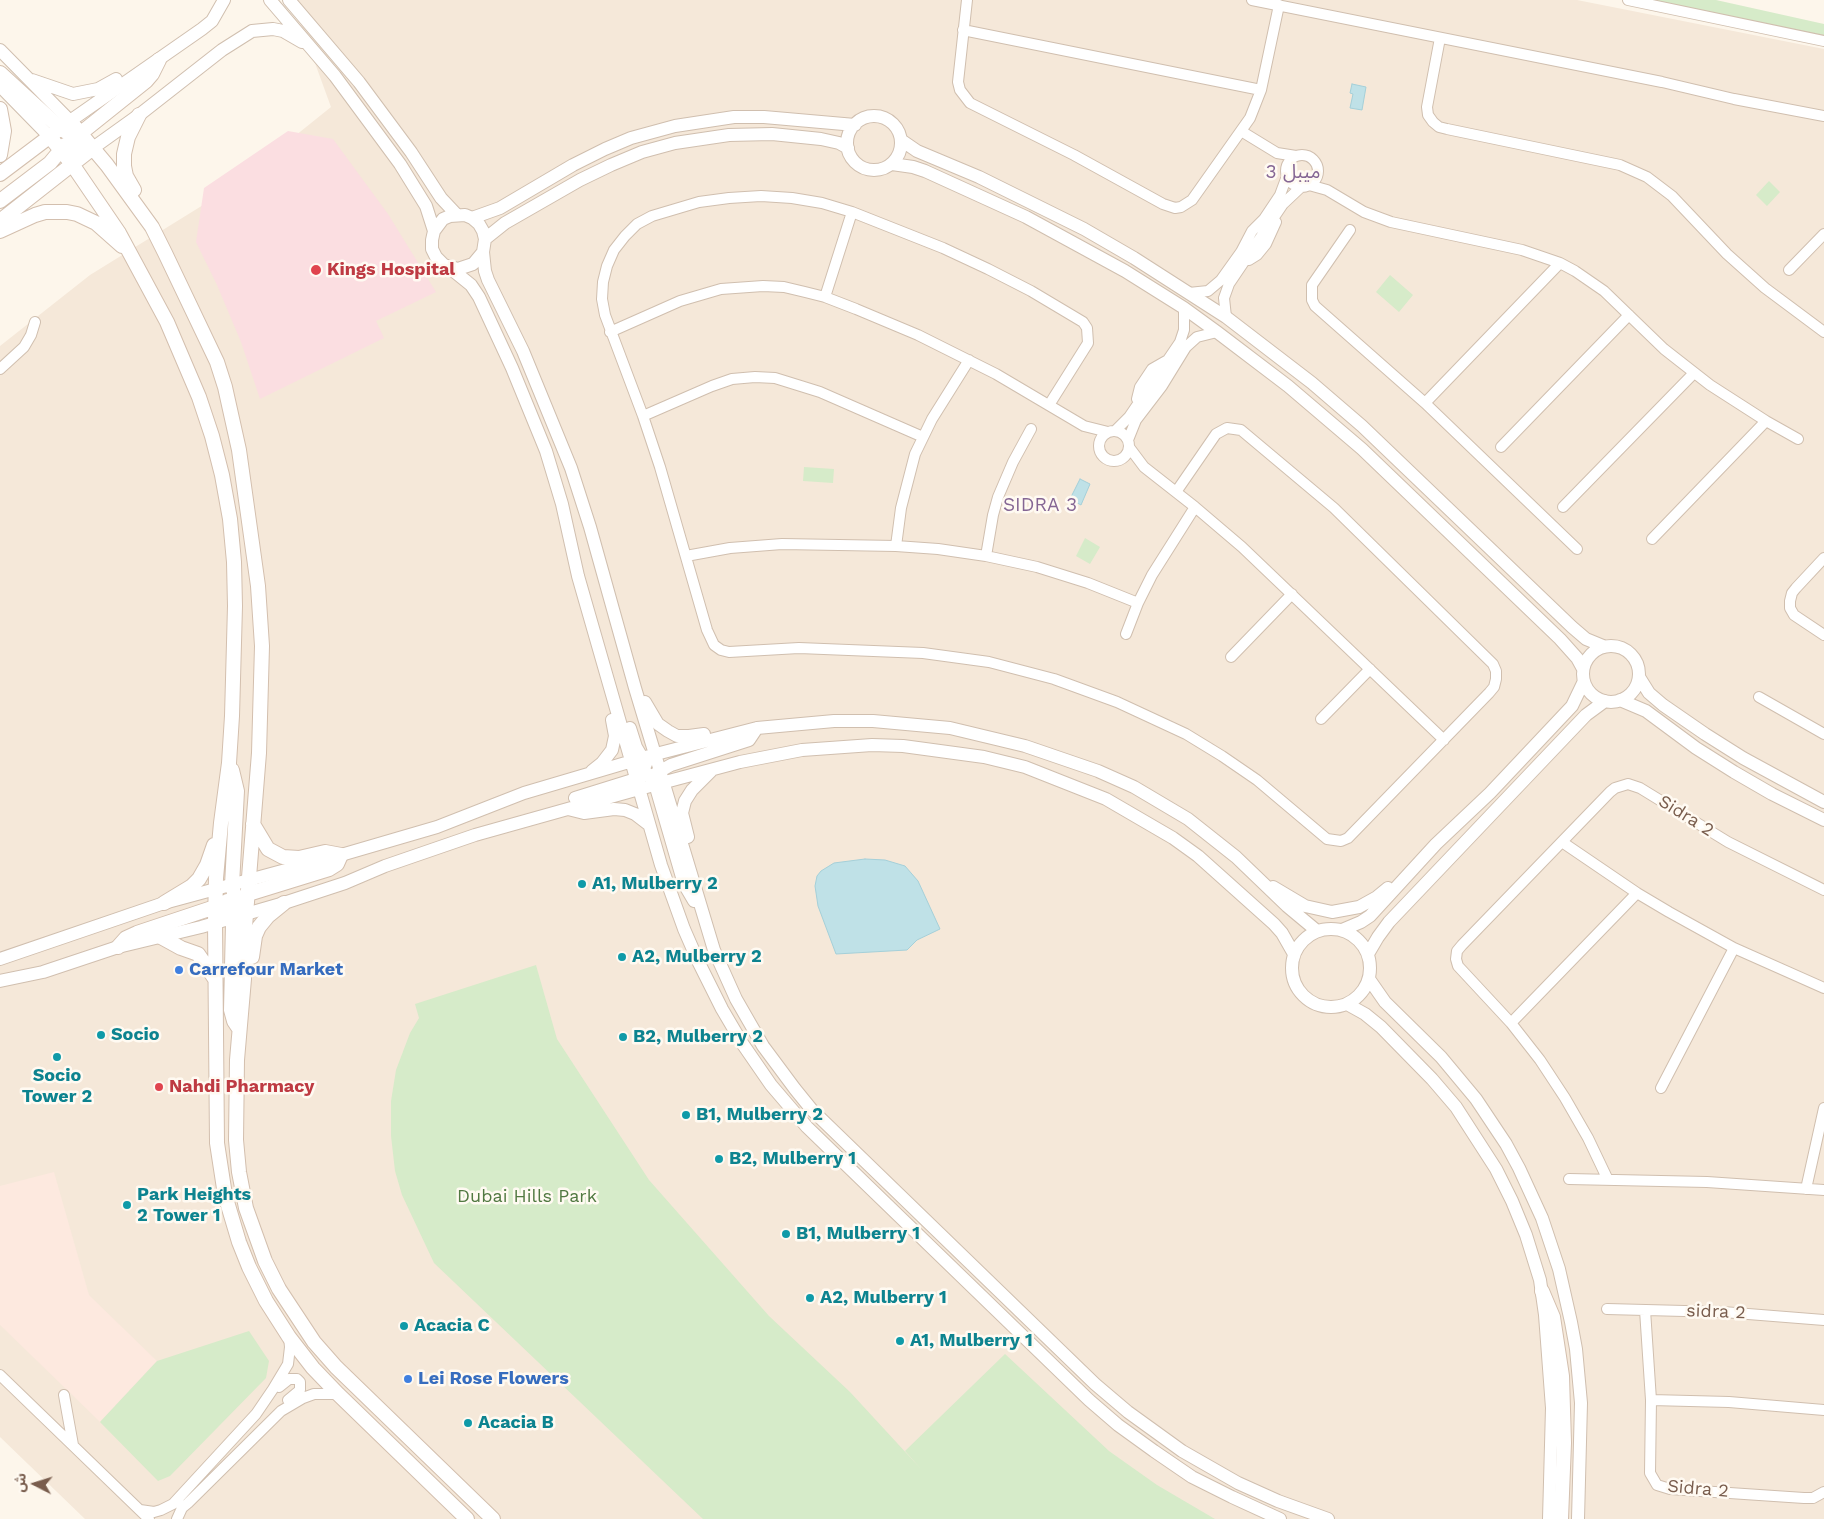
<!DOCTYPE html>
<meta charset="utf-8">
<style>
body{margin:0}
#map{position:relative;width:1824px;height:1519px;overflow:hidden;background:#fdf6eb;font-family:"Work Sans","Noto Sans Arabic",sans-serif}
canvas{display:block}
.north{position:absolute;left:10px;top:1459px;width:50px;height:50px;-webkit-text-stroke:4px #fffaf2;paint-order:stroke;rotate:275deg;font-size:14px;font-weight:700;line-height:20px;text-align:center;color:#795d4d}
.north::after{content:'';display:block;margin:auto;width:18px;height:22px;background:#795d4d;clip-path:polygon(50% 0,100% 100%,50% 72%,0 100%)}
</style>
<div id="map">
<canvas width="1824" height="1519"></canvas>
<div class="north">ش</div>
</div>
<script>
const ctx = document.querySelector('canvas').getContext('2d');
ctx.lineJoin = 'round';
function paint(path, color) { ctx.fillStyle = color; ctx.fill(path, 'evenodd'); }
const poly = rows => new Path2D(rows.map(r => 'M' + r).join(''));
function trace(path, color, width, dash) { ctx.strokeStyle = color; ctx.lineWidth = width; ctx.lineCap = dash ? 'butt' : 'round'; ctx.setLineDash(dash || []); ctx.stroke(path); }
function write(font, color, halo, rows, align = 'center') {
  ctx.font = font + ' "Work Sans","Noto Sans Arabic",sans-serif'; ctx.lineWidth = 5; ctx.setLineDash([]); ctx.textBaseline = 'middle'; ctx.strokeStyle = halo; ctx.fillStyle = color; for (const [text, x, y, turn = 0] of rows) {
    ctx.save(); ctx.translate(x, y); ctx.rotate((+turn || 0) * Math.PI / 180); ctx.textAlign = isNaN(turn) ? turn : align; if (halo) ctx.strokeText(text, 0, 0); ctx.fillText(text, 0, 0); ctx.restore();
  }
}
const residential = poly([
 [292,0,1577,0,1824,49,1824,1519,85,1519,0,1437,0,346,90,275,229,189,331,107]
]);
const commercial = poly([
 [54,1172,89,1295,157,1361,100,1422,0,1325,0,1186]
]);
const medical = poly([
 [288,131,333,139,388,214,436,292,376,321,384,338,260,399,241,342,217,285,196,242,204,188]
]);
const green = poly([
 [1630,0,1716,0,1824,24,1824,42],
 [1769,181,1780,192,1767,206,1756,195],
 [1390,275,1413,295,1399,312,1376,292],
 [804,467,834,469,833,483,803,481],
 [1085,538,1100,547,1090,564,1076,556],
 [536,965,557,1039,649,1180,769,1316,850,1392,921,1469,905,1451,1005,1354,1109,1451,1157,1485,1215,1519,703,1519,434,1263,402,1195,395,1171,391,1136,391,1101,396,1070,410,1033,419,1018,415,1004],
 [249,1331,269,1361,266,1378,170,1476,158,1481,100,1422,157,1361]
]);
const water = poly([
 [1352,84,1366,87,1362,110,1350,108,1353,94,1350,93,1352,84],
 [1080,479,1090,484,1081,505,1070,499,1080,479],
 [865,859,885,860,905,866,918,881,940,929,917,940,907,950,836,954,818,906,815,886,817,876,821,871,834,863,865,859]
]);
const minor = poly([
 [967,0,958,82,960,90,970,103,1074,155,1163,204,1175,208,1181,207,1192,200,1250,118,1261,90,1279,5],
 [1252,0,1662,82,1734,99,1824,116],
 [1628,0,1824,41],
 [963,30,1261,90],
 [1440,38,1427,107,1428,115,1433,122,1439,127,1447,129,1620,165,1647,177,1672,196,1727,254,1765,288,1824,332],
 [1241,131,1277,153,1296,156],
 '1286 171a16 16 0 1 1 32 0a16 16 0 1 1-32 0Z',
 [1309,185,1327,190,1364,212,1391,222,1522,250,1560,263,1575,271,1604,291,1664,349,1710,385,1766,421,1798,439],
 [1350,230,1312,285,1312,300,1315,306,1425,403,1577,549],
 [1249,260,1257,255,1266,244,1276,222],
 [1789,270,1824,234],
 [1189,293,1208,291,1221,280,1241,252,1252,231,1264,219,1280,195,1287,176],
 [825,297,852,212],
 [1226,317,1224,298,1229,284,1283,204,1301,187],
 [610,332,680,301,721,289,763,286,784,287,805,292,825,297,856,309,918,335,996,374,1084,426,1108,432],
 [0,369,24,347,31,335,35,322],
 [1137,399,1140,387,1152,369,1166,361],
 [1425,403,1560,263],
 [1049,405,1088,343,1087,328,1083,322,1031,291,988,269,943,248,852,212,822,203,792,198,761,196,729,198,699,202,652,216,637,224,625,236,614,250,607,266,603,282,602,299,605,315,643,416,660,467,707,630,714,645,721,650,729,652,799,648,923,653,989,662,1054,679,1117,702,1186,734,1222,756,1257,780,1327,839,1341,841,1348,838,1489,693,1494,687,1496,679,1496,671,1493,664,1334,508,1241,430,1227,428,1216,434,1176,492],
 [643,416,712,386,732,379,755,377,775,378,820,392,923,437],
 [1115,431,1129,417,1180,342,1184,330,1184,308],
 '1099 446a15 15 0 1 1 30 0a15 15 0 1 1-30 0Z',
 [1128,440,1136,420,1162,386,1186,347,1197,337,1217,332],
 [1129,447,1144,467,1195,507,1242,547,1444,740],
 [1501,447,1629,315],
 [1563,507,1694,373],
 [1652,539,1766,421],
 [896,546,901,508,915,454,932,419,969,360],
 [686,556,730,548,782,544,896,546,938,549,986,556,1037,567,1088,583,1138,603],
 [986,556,993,515,998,497,1013,462,1031,429],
 [1824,558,1796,588,1792,593,1790,601,1790,608,1794,615,1824,635],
 [1126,634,1138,603,1152,575,1195,507],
 [1231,657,1292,594],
 [1759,697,1824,734],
 [1321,719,1370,669],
 [1562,842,1637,893,1669,912,1734,948,1824,988],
 [1511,1023,1637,893],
 [1661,1088,1734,948],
 [1569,1179,1707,1182,1824,1190],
 [1608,1180,1588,1138,1565,1098,1540,1060,1511,1023,1458,966,1456,959,1457,951,1462,945,1610,792,1615,788,1628,784,1640,788,1728,842,1824,890],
 [1806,1189,1824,1108],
 [1607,1309,1723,1312,1824,1320],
 [1645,1310,1651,1400,1650,1473,1657,1485,1670,1489,1804,1498,1813,1498,1824,1492],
 [0,1375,149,1519],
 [279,1387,289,1379,297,1379,300,1382,300,1390,288,1400],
 [64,1395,73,1445],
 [1651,1400,1729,1402,1824,1410],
 [140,1510,154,1512,161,1510,173,1504,256,1414,273,1389,288,1364,290,1347,289,1337],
 [177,1519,182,1508,188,1503,281,1411,303,1398,314,1394,338,1394]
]);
const tertiary = poly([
 [270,0,335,76,400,164,426,206,434,231,432,240,432,249,436,257,444,265,458,269,473,264,483,252,485,239,483,231,479,224,472,218,465,215,450,216,443,219,434,231],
 [289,0,359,82,411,152,441,198,457,215],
 [0,50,70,121,202,29,212,21,224,0],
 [32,80,73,94,98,89,116,79],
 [0,86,50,137],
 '847 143a27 27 0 1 1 54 0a27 27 0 1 1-54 0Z',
 [901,140,917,151,979,177,1084,229,1134,258,1226,317,1312,383,1362,426,1572,627,1586,639,1603,646],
 [93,148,139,115,222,50,252,31,273,29,283,31,302,42],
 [892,164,913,167,925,171,1026,217,1125,271,1184,308,1217,332,1288,386,1362,449,1560,639,1577,658,1583,669],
 [472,218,500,208,573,165,605,149,631,138,675,126,734,117,764,117,855,125],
 [485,239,505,223,580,180,611,165,642,152,675,143,729,135,772,134,821,139,839,143,848,148],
 [483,252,485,271,488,280,523,351,571,468,590,527,635,688,714,950,736,999,763,1046,795,1089,812,1110,1095,1384,1128,1412,1182,1451,1238,1483,1278,1501,1328,1519],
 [450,268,471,285,479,297,512,368,546,451,562,504,578,576,661,865,684,929,698,961,722,1009,742,1043,771,1085,807,1127,1089,1400,1118,1425,1154,1451,1192,1477,1232,1497,1280,1519],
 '1583 674a28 28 0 1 1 56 0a28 28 0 1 1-56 0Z',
 [1639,677,1649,693,1663,705,1705,734,1743,758,1824,802],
 [1620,700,1646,711,1696,748,1734,772,1772,794,1824,820],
 [645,702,658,724,668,731,677,736,689,736,704,734],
 [630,728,636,747,646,764],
 [631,761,646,772,655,784,684,884,694,901],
 [592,771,602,763,612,750,615,736,612,720],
 [655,774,671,765,749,740,757,728],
 [575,798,636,779,642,776],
 [568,809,584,813,614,809,625,810,635,814,648,824],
 [688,837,682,813,685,801,692,790,711,771],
 [1273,887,1305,906,1332,912,1359,907,1377,897,1388,888],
 '1292 968a39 39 0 1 1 78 0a39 39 0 1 1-78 0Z',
 [1342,930,1361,922,1370,916,1436,844,1490,793,1572,706,1584,681],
 [1368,954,1378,937,1389,922,1586,715,1605,701],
 [0,959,164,903,341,855,437,827,524,793,656,754,757,728,834,721,873,721,950,728,1025,746,1098,771,1134,787,1188,819,1236,857,1287,906,1317,931],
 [1369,979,1385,1002,1441,1057,1476,1099,1506,1144,1519,1168,1542,1218,1559,1269,1571,1322,1576,1349,1581,1403,1578,1519],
 [0,981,43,972,118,947,201,927,284,903,345,883,385,866,475,835,639,789,740,762,802,750,872,745,903,746,984,757,1025,767,1106,799,1173,838,1198,856,1274,924,1282,933,1294,954],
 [1347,1004,1365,1014,1381,1027,1432,1079,1456,1107,1496,1169,1512,1201,1526,1235,1540,1280,1545,1315,1552,1408,1549,1519]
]);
const secondary = poly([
 [0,73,60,128,84,143],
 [0,109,4,131,0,155],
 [70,121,107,165,152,227,165,253,217,362,225,387,239,450,258,586,262,646,259,753,245,927,244,979,237,1060,236,1140,239,1172,246,1208,265,1261,279,1289,314,1342,336,1367,493,1519],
 [50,137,72,164,119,233,167,322,199,397,212,436,222,475,230,519,234,562,235,606,232,716,229,763,221,823,216,878,215,922,217,1143,225,1195,239,1242,249,1267,266,1301,289,1337,313,1368,338,1394,467,1519],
 [72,164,75,144,81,133,146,81,152,74,159,60],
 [0,174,57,131],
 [134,190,126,176,124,166,124,154,128,137,139,115],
 [0,201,50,163,65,145],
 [0,221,93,148],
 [0,231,35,215,45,212,67,212,77,214,96,223,122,246],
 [232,770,237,791,232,885,235,897,242,908],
 [227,901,232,912,233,924,231,1010,234,1021,238,1027],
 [164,903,192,886,199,879,207,865,214,845],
 [215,922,230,907,248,894,329,869,337,864,341,855,325,852,299,858,283,857,268,849,253,824],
 [161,937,181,948,198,954,215,979],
 [118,947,126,938,137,933,224,904],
 [252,957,255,936,259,927,268,916,284,903],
 [1542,1291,1553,1317,1562,1376,1564,1443,1561,1519]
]);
const markers = [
 [316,270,6,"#e0444e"],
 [582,884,5,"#0f9aa8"],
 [622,957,5,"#0f9aa8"],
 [179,970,5,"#3f7fe0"],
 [101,1035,5,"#0f9aa8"],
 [623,1037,5,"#0f9aa8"],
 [57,1057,5,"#0f9aa8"],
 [159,1087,5,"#e0444e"],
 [686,1115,5,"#0f9aa8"],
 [719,1159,5,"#0f9aa8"],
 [127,1205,5,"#0f9aa8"],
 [786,1234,5,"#0f9aa8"],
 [810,1298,5,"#0f9aa8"],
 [404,1326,5,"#0f9aa8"],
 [900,1341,5,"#0f9aa8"],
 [408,1379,5,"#3f7fe0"],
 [468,1423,5,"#0f9aa8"]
];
const healthNames = [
 ["Kings Hospital",327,270],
 ["Nahdi Pharmacy",169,1087]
];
const streetNames = [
 ["Sidra 2",1686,816,32],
 ["sidra 2",1716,1312,2],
 ["Sidra 2",1698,1489,5]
];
const cultureNames = [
 ["A1, Mulberry 2",592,884],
 ["A2, Mulberry 2",632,957],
 ["Socio",111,1035],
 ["B2, Mulberry 2",633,1037],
 ["Socio",57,1076,"center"],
 ["Tower 2",57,1097,"center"],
 ["B1, Mulberry 2",696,1115],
 ["B2, Mulberry 1",729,1159],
 ["Park Heights",137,1195],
 ["2 Tower 1",137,1216],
 ["B1, Mulberry 1",796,1234],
 ["A2, Mulberry 1",820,1298],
 ["Acacia C",414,1326],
 ["A1, Mulberry 1",910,1341],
 ["Acacia B",478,1423]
];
const shopNames = [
 ["Carrefour Market",189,970],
 ["Lei Rose Flowers",418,1379]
];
const parkNames = [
 ["Dubai Hills Park",527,1197]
];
const neighbourhoodNames = [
 ["ميبل 3",1293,172],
 ["SIDRA 3",1040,505]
];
paint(residential, '#f5e8d9');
paint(commercial, '#fde9df');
paint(medical, '#fbdee1');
paint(green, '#d6ebc9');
paint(water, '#bfe1e7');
trace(water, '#a5d0d9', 1);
trace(minor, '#d0bfaf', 12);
trace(tertiary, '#d0bfaf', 14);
trace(secondary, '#d3bfae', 16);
trace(minor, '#fff', 10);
trace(tertiary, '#fff', 12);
trace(secondary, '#fff', 14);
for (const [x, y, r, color] of markers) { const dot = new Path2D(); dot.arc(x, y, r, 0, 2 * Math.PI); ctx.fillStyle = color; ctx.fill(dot); trace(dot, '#fffaf2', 2); }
write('bold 18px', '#be3a42', '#fffaf2', healthNames, 'left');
write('18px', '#795d4d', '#fffaf2', streetNames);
write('bold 18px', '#0d838f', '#fffaf2', cultureNames, 'left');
write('bold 18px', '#366cbe', '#fffaf2', shopNames, 'left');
write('18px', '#517941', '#fffaf2', parkNames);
write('19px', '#856694', '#fffaf2', neighbourhoodNames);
</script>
